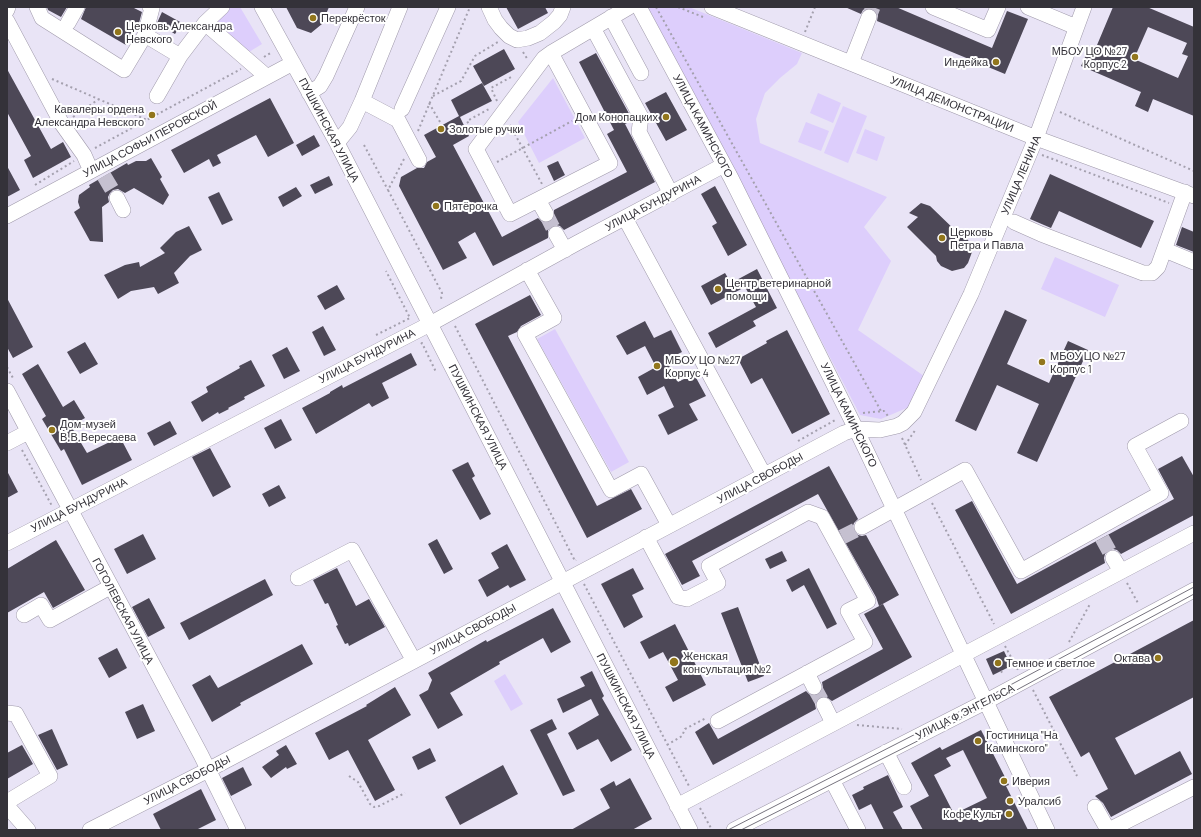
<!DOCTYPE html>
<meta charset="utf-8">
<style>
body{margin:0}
#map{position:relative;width:1201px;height:837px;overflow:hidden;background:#e9e4f6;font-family:Barlow,sans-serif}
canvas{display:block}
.frame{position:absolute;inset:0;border:8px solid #343239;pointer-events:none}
</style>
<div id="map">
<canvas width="1201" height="837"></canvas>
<div class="frame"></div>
</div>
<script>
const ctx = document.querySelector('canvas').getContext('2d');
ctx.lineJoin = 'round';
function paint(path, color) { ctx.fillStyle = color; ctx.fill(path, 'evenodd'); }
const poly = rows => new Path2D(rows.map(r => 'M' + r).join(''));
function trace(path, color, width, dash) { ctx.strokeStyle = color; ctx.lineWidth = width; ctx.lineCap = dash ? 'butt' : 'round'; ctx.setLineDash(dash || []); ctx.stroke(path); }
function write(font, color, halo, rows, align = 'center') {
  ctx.font = font + ' Barlow,sans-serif'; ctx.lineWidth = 4; ctx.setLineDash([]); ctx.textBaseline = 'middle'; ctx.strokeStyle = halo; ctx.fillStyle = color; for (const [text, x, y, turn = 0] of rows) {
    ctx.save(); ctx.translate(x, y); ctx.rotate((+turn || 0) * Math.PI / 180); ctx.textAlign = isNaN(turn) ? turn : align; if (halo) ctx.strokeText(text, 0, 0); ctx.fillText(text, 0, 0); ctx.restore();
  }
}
const green = poly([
 [228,7,240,7,262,44,249,52,214,20],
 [648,7,689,7,802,53,797,64,780,78,765,93,756,119,760,143,887,197,864,227,891,261,858,330,924,376,909,407,881,419,860,415],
 [553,78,585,138,539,163,518,122],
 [818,93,841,103,833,123,810,113],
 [843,106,867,116,848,163,824,153],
 [806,122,829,131,821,151,798,142],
 [865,129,885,137,877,161,856,153],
 [1055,257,1119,285,1105,317,1041,289],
 [555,329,629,462,611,472,537,339],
 [505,674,523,704,511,711,494,681]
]);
const building = poly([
 [47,7,67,7,61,17,48,10],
 [86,7,132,7,142,12,139,23,126,45,81,19],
 [286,7,329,7,322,24,311,33,297,28],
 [506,7,545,7,548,13,518,29],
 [845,7,896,7,992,48,1007,11,1028,19,1005,74,877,21,878,15,876,11,873,9,867,8,863,10,861,14],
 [1113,7,1147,7,1194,27,1194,116,1153,99,1148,112,1135,106,1141,92,1081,66,1086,55,1092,57],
 [1148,27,1187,43,1182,54,1188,56,1178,78,1134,59],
 [162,12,182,23,175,34,157,23],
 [504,49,515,69,484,86,473,66],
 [596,53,632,119,631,121,625,124,655,182,564,230,560,226,556,225,552,226,548,230,548,238,493,266,475,232,458,242,467,258,443,270,399,186,401,177,417,168,424,168,427,162,436,157,424,135,459,116,451,100,482,83,492,101,460,117,469,136,453,145,502,237,538,218,542,222,546,223,550,222,554,218,554,210,627,172,607,134,614,130,579,62],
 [7,69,51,149,63,142,71,157,33,178,24,160,31,156,7,112],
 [666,92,687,130,666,141,645,103],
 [270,98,294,143,268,157,256,135,217,155,221,163,213,167,209,159,184,173,171,150],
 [314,135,320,146,302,156,296,145],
 [151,158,162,177,160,179,169,195,163,205,134,188,125,193,118,189,113,190,110,193,108,197,109,202,102,207,103,242,90,241,74,212,80,208,78,202,79,195,90,187,89,185,127,163,128,165,136,161,146,161],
 [558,161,565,175,554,181,547,166],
 [7,166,20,190,7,197],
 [1050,174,1154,221,1141,248,1059,211,1051,228,1030,219],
 [329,176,333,185,315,194,310,185],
 [715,186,747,245,728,256,712,226,717,223,701,194],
 [296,187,302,196,283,207,278,197],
 [219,192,233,220,222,225,208,197],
 [921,203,930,206,959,234,968,240,971,246,972,252,968,263,964,268,952,271,941,266,937,261,936,256,907,227,918,217,909,213],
 [189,226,202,250,190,256,174,273,179,283,158,294,154,287,131,291,118,299,104,275,125,265,139,262,140,267,165,253,160,248,176,232],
 [1182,227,1194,232,1194,252,1176,245],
 [757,269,777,308,753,321,756,326,716,348,708,333,756,307,745,287,711,305,701,286,725,273,731,283],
 [337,285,345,299,325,310,317,296],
 [530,295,541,315,521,326,517,332,508,336,597,506,631,489,642,509,587,538,475,324],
 [7,298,33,347,13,358,7,347],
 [1005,310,1027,320,1007,364,1049,383,1068,341,1088,350,1037,462,1017,453,1039,404,997,385,976,431,955,421],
 [645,321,654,338,671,330,682,352,666,360,678,382,694,374,706,396,689,404,698,420,668,435,658,415,674,407,664,386,647,395,638,377,656,367,645,346,627,355,616,336],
 [323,326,336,350,324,356,312,332],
 [787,330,830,414,792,434,762,378,751,384,738,359,767,343,766,341],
 [85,342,98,364,80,374,67,352],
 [287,347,300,371,284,379,272,355],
 [411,353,417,365,382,383,389,398,372,407,369,403,316,434,302,408,330,393,330,392,342,385,343,388],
 [251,360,265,386,244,397,245,399,228,408,229,409,219,414,218,412,202,422,191,402,208,392,206,387,240,368,239,366],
 [38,364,63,407,74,400,85,418,71,426,87,453,120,437,132,460,82,485,64,449,61,451,42,419,46,416,22,374],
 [281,419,292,440,275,449,264,428],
 [170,421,177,434,154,446,147,433],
 [210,448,231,487,213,497,192,457],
 [1182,456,1194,477,1194,515,1121,554,1117,550,1113,549,1109,550,1105,554,1104,558,1105,563,1011,614,955,510,972,501,1017,584,1174,499,1158,469],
 [468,462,475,476,472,478,491,514,480,520,452,470],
 [829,466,858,519,854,523,853,526,854,531,858,535,862,536,866,535,899,595,879,606,876,597,818,494,692,561,700,576,682,585,665,554],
 [7,471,18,492,7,498],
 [279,485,286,498,269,507,262,494],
 [143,534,156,559,127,574,114,549],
 [437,539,453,569,444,574,428,544],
 [56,540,85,590,53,608,44,592,7,613,7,569],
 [507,544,526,580,510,588,508,585,487,597,478,580,499,568,491,553],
 [782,551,787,561,770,569,765,559],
 [337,568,356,606,369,599,385,627,349,646,348,643,345,644,336,626,338,625,328,603,325,604,313,580],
 [633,568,644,589,632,595,643,617,624,628,601,584],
 [809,568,837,624,827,629,804,585,792,592,786,580],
 [265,579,273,595,189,640,180,623],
 [149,598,165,628,148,637,132,607],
 [883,604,912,657,832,701,825,696,820,697,816,700,815,704,816,709,713,765,695,732,709,723,718,739,806,691,809,694,813,696,818,695,822,692,823,688,822,682,883,649,864,614],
 [738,607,764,676,748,682,721,613],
 [553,608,571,642,551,653,543,638,499,662,500,664,450,693,463,715,438,729,419,695,428,690,432,680,428,673,486,640,487,642],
 [1194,620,1194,697,1115,738,1135,775,1180,751,1192,774,1111,817,1103,803,1095,796,1108,789,1089,752,1081,757,1049,697],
 [675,624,706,685,673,702,665,687,678,680,663,652,649,659,640,642],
 [302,644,313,664,240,703,241,705,212,722,192,685,210,675,218,688],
 [117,648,127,668,109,678,98,658],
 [1004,651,1011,666,993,675,986,659],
 [592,671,604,696,602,698,632,750,611,762,598,739,577,750,568,733,599,715,591,699,563,713,557,699,585,686,580,677],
 [395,687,411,715,368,740,395,790,375,801,348,750,329,760,315,733,367,706,366,705],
 [143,704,155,731,137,739,125,712],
 [552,719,557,729,547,734,575,791,563,796,530,730],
 [52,729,68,765,57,770,38,735],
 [981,730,1009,785,1006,786,1028,830,923,830,910,806,929,796,911,763,940,747,942,750],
 [963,750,987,798,954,814,934,775,951,766,946,758],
 [22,745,33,764,7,779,7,753],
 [286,745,297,764,287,769,286,767,271,778,262,767,279,755,276,751],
 [430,748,436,761,418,770,412,757],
 [503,765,518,794,460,825,445,797],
 [243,767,252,785,231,796,222,778],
 [888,775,903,807,893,812,903,830,884,830,871,804,859,810,852,795,864,789,863,787],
 [630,778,652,819,632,830,571,830,610,808,600,789,614,781,616,786],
 [201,789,216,820,196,830,161,830,153,814]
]);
const minorTunnel = poly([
 [869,17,873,7],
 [104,176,117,198],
 [546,214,556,234],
 [842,537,862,527],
 [1102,538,1113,558],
 [814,687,824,705]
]);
const path = poly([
 [656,7,881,411],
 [678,7,703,17],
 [805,32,815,7],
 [523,52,528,60],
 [264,57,272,52],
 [52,79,147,120],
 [433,96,461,81,475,56,498,42],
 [497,101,491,88,513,76],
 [429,103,440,122],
 [1060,112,1194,171],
 [73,117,99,99],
 [510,125,542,184],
 [418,131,470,7],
 [473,132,467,121,489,109],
 [364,145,388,190],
 [95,148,241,69],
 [1042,155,1169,203],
 [404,159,388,190,442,293,441,299],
 [497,162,572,121],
 [35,185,74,161],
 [455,326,575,561,576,560],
 [376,335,410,318,386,271],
 [421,344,422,343,436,372],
 [7,367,14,380],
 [863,413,884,411,888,416],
 [902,438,921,480],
 [798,441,837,419],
 [905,445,916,429],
 [22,450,52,506],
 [932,503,994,624],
 [1127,583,1139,605],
 [584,584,689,786],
 [1069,642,1090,604],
 [1005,646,1018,670],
 [1001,671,1003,674],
 [1033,690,1077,776],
 [857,725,902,729],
 [667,745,682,736,685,729,706,718],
 [349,776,358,782,370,804,374,807,379,806,405,793],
 [700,808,712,830]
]);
const minor = poly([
 [37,7,42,18,124,70,145,35,152,8,150,7],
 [262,7,337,143,690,830],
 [489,7,495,20,501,28,509,36,517,40,528,38,540,33,554,22,560,15,563,7],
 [639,7,731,178,856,429,1047,830],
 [712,7,1036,138,1194,196],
 [933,7,988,30,998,7],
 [1028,7,1076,27],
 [7,10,8,7],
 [611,17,641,73],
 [7,21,62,124,84,155,91,171],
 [68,23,77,7],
 [205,23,266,76],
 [593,28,641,117,639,132,671,194],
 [145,35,180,56],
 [551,53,610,163,510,214,476,149,544,58,551,53,629,7],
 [851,63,869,17],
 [309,93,320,86,326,76,357,7],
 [157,96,180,56,205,23,222,7],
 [362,101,398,120,419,160],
 [402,109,448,7],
 [337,143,350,127,362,101,400,7],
 [117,198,123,210],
 [538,200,546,214],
 [7,216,293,63],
 [625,218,764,475],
 [1014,222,1041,234,1143,273,1152,273,1158,267,1185,192],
 [556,234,565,250],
 [1165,250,1194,262],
 [527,270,554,318,525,334,611,490,641,474,669,525],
 [7,391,201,755,238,830],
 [7,443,28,432],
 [862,527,965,470,1021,571,1161,493,1135,446,1181,421],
 [646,537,678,597,687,599,718,583,709,566,808,512,822,517,868,601,848,611,865,642,718,721],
 [7,543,430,324,577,243,724,165],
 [1113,558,1121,571],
 [298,578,352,550,414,661],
 [24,615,41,605,50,620,110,587],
 [807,673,814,687],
 [824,705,833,723],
 [7,713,16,714,50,776,7,802],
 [886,752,904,787],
 [832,780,858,830],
 [7,806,28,830],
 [677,806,1194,533],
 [1095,807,1108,830],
 [90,830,208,770,844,433,856,429,880,430,897,426,903,423,914,412,971,294,1036,138,1084,7],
 [734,830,985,702,1194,590],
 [1109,830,1194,787]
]);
const tram = poly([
 [728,830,984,699,1194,587],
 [741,830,987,706,1194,594]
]);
const markers = [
 [313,18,4,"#92761c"],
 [118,32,4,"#92761c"],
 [1135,57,4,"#92761c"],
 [996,62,4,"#92761c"],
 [152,115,4,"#92761c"],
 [666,117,4,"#92761c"],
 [441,129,4,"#92761c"],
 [436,206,4,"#92761c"],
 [942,238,4,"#92761c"],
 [718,289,4,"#92761c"],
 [1042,362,4,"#92761c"],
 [657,366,4,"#92761c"],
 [52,430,4,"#92761c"],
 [1158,658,4,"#92761c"],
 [674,662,5,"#92761c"],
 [998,663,4,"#92761c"],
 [978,741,4,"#92761c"],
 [1004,781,4,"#92761c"],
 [1010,801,4,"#92761c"],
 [1009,814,4,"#92761c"]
];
const poiNames = [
 ["Перекрёсток",321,18],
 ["Церковь Александра",126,26],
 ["Невского",126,39],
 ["МБОУ ЦО №27",1127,51,"right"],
 ["Корпус 2",1127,64,"right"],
 ["Индейка",988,62,"right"],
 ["Кавалеры ордена",144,109,"right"],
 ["Александра Невского",144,122,"right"],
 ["Дом Конопацких",658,117,"right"],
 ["Золотые ручки",449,129],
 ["Пятёрочка",444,206],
 ["Церковь",950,232],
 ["Петра и Павла",950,245],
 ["Центр ветеринарной",726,283],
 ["помощи",726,296],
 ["МБОУ ЦО №27",1050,356],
 ["Корпус 1",1050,369],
 ["МБОУ ЦО №27",665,360],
 ["Корпус 4",665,373],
 ["Дом-музей",60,424],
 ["В.В.Вересаева",60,437],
 ["Женская",683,656],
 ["консультация №2",683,669],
 ["Октава",1150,658,"right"],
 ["Темное и светлое",1006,663],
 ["Гостиница \"На",986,735],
 ["Каминского\"",986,748],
 ["Иверия",1012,781],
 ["Уралсиб",1018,801],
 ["Кофе Культ",1001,814,"right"]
];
const streetNames = [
 ["УЛИЦА ДЕМОНСТРАЦИИ",952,104,22],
 ["УЛИЦА КАМИНСКОГО",703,126,62],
 ["ПУШКИНСКАЯ УЛИЦА",329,130,62],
 ["УЛИЦА СОФЬИ ПЕРОВСКОЙ",150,139,-28],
 ["УЛИЦА ЛЕНИНА",1021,175,-67],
 ["УЛИЦА БУНДУРИНА",653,203,-28],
 ["УЛИЦА БУНДУРИНА",367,356,-27],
 ["УЛИЦА КАМИНСКОГО",849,415,64],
 ["ПУШКИНСКАЯ УЛИЦА",478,417,63],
 ["УЛИЦА СВОБОДЫ",760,478,-28],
 ["УЛИЦА БУНДУРИНА",79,505,-27],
 ["ГОГОЛЕВСКАЯ УЛИЦА",123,611,62],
 ["УЛИЦА СВОБОДЫ",473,629,-28],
 ["ПУШКИНСКАЯ УЛИЦА",626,706,63],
 ["УЛИЦА Ф.ЭНГЕЛЬСА",965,712,-27],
 ["УЛИЦА СВОБОДЫ",187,780,-27]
];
paint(green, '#ddcefc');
paint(building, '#4d4857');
trace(minorTunnel, '#c5c0d0', 15, [15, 8]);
trace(minor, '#9f99aa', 16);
trace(path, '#a4a0ae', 2, [2, 3]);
trace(minor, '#fff', 15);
trace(tram, '#76737e', 1);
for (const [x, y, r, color] of markers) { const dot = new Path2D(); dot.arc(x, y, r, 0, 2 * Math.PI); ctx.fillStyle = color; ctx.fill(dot); trace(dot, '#fff', 1.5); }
write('11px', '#343239', '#fff', poiNames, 'left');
write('11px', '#343239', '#fff', streetNames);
</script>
